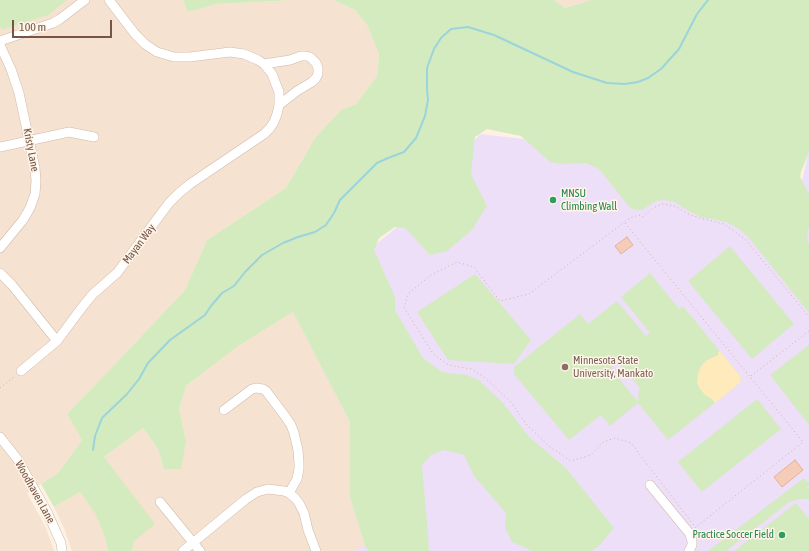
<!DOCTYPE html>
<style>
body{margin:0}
#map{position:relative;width:809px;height:551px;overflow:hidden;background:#fdf1e2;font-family:"Asap Condensed",sans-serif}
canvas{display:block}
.scale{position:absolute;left:12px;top:20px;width:100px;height:18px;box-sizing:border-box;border:2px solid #765447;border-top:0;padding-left:5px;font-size:12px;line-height:14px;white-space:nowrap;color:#765447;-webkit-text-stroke:3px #fff5e9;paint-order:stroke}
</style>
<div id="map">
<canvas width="809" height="551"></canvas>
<div class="scale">100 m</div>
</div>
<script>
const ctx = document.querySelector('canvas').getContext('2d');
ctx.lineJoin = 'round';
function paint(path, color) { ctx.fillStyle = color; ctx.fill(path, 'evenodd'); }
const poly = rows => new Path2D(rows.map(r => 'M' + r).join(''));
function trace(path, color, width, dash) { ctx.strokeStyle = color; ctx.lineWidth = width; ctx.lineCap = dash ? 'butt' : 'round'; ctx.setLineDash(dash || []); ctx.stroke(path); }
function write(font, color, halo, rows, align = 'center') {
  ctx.font = font + ' "Asap Condensed",sans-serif'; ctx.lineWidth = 3; ctx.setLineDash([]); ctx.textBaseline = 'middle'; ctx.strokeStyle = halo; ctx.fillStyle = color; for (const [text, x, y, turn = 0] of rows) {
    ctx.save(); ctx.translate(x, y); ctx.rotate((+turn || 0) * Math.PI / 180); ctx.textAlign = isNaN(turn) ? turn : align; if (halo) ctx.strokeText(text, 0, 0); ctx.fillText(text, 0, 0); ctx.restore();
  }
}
const residential = poly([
 [0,0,183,0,188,12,217,4,279,1,285,0,333,0,355,10,367,25,379,54,377,76,356,104,341,110,315,138,286,188,207,240,185,290,119,360,67,414,82,440,58,473,27,493,46,528,54,551,0,551],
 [554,0,591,0,565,8],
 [293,312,350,422,350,497,365,546,355,551,132,551,134,541,104,457,143,428,158,449,164,469,186,441,179,409,186,386,237,347],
 [80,492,95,512,105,537,108,551,72,551,64,528,54,507]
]);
const education = poly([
 [480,134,542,141,794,215,809,150,809,551,355,551,365,545,350,497,350,422,293,312,402,223]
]);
const green = poly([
 [0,0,67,0,48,15,2,30,0,26],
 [183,0,285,0,279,1,217,4,188,12],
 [333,0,554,0,565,8,591,0,809,0,809,152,801,172,800,177,809,194,809,227,807,235,809,246,809,313,749,238,739,229,726,222,701,217,690,212,675,202,664,200,656,201,642,210,631,209,599,169,586,163,562,164,550,162,521,136,487,129,475,137,471,174,487,206,472,230,447,251,430,255,405,228,395,227,379,238,374,250,395,297,395,310,423,358,442,372,467,375,480,381,503,403,529,437,566,468,614,528,599,546,591,551,532,551,512,542,505,528,506,513,474,476,464,455,444,450,431,455,422,465,428,534,429,551,368,551,365,546,350,497,350,422,293,312,237,347,186,386,179,409,186,441,181,469,164,469,158,449,143,428,104,457,155,524,134,541,132,551,108,551,105,537,95,513,80,492,54,507,41,484,58,473,82,440,67,414,119,360,185,290,207,240,286,188,315,138,341,110,356,104,377,76,379,54,367,25,355,10],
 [730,246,794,324,752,359,688,281],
 [650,273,679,309,683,306,741,377,740,383,668,440,638,403,610,426,601,415,569,440,514,374,514,367,580,314,588,324,617,301,646,336,650,333,621,297],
 [612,355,639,387,638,402,612,370],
 [475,274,531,340,514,364,448,360,417,312],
 [809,345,809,425,770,375],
 [757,399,781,429,702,492,678,462],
 [804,478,809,483,809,486,807,488,809,489,809,499,798,499,788,503,726,551,708,551],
 [796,503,809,519,809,551,734,551]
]);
const sand = poly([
 [719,350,741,377,740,383,715,403,711,398,705,395,700,389,697,383,698,374,701,366,707,360,718,355]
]);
const stream = poly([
 [93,450,95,436,102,418,127,394,139,379,148,363,170,340,205,315,211,306,222,293,234,286,245,272,262,255,283,243,298,237,315,232,326,225,334,213,340,200,377,163,388,158,404,152,416,138,425,116,428,100,427,89,427,68,434,49,441,38,451,29,468,27,494,35,573,72,607,83,625,84,638,82,648,78,661,69,679,49,697,14,708,0]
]);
const building = poly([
 [627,237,633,245,621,254,615,246,627,237],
 [795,460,803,470,782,487,774,477,795,460]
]);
const path = poly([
 [625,223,803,442,696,527],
 [751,376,809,331],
 [0,388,15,376],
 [696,528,631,443,615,438,603,442,591,455,571,461,550,447,527,425,510,401,484,377,471,369,449,365,434,355,404,308,408,294,431,275,457,262,474,267,500,301,529,294,630,218,639,215,643,217,653,208,662,204,675,206,690,215,704,219,724,224,745,239,809,317]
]);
const minor = poly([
 [0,41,53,23,60,19,85,0],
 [0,45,11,69,19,93,35,168,36,181,35,194,30,208,23,220,0,248],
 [264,64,290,60,301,56,306,56,310,57,316,63,318,68,318,74,316,78,312,82,297,91,279,105],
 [0,147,69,132,94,137],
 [0,273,12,285,57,341],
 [21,371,57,341,83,306,93,294,117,273,169,203,179,193,190,184,264,134,270,128,274,122,277,114,279,105,279,92,272,74,264,64,258,60,244,54,230,52,190,57,174,57,157,52,145,44,135,34,109,0],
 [224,410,252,389,256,388,263,389,266,391,285,416,291,425,294,433,298,450,299,464,299,469,297,479,289,493],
 [0,437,18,460,48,514,61,543,62,551],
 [650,485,690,534,692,541,692,545,689,551],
 [160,502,200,551],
 [183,551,246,499,257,492,268,489,284,491,289,493,295,498,299,503,304,513,308,530,316,551]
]);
const markers = [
 [553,200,4,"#2e9e5b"],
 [565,367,4,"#8d6e63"],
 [782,535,4,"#2e9e5b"]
];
const streetNames = [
 ["Kristy Lane",31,150,79],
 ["Mayan Way",139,244,-53],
 ["Woodhaven Lane",35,492,61]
];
const leisureNames = [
 ["MNSU",561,194],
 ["Climbing Wall",561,207],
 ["Practice Soccer Field",774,535,"right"]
];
const educationNames = [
 ["Minnesota State",573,361],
 ["University, Mankato",573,374]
];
paint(residential, '#f5e2d0');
paint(education, '#eedff9');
paint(green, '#d4ebc0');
paint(sand, '#feeabb');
trace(stream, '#9bd4da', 2);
paint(building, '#f4ccb8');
trace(building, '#e7b098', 1);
trace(minor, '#d1b9ab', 10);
trace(path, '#d8af9b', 1, [1, 3]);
trace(minor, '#fff', 9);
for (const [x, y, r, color] of markers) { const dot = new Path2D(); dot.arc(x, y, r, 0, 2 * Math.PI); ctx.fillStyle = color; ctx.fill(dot); trace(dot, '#fff5e9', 1.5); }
write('11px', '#765447', '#fff5e9', streetNames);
write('11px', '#27864d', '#fff5e9', leisureNames, 'left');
write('11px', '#785e54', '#fff5e9', educationNames, 'left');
</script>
